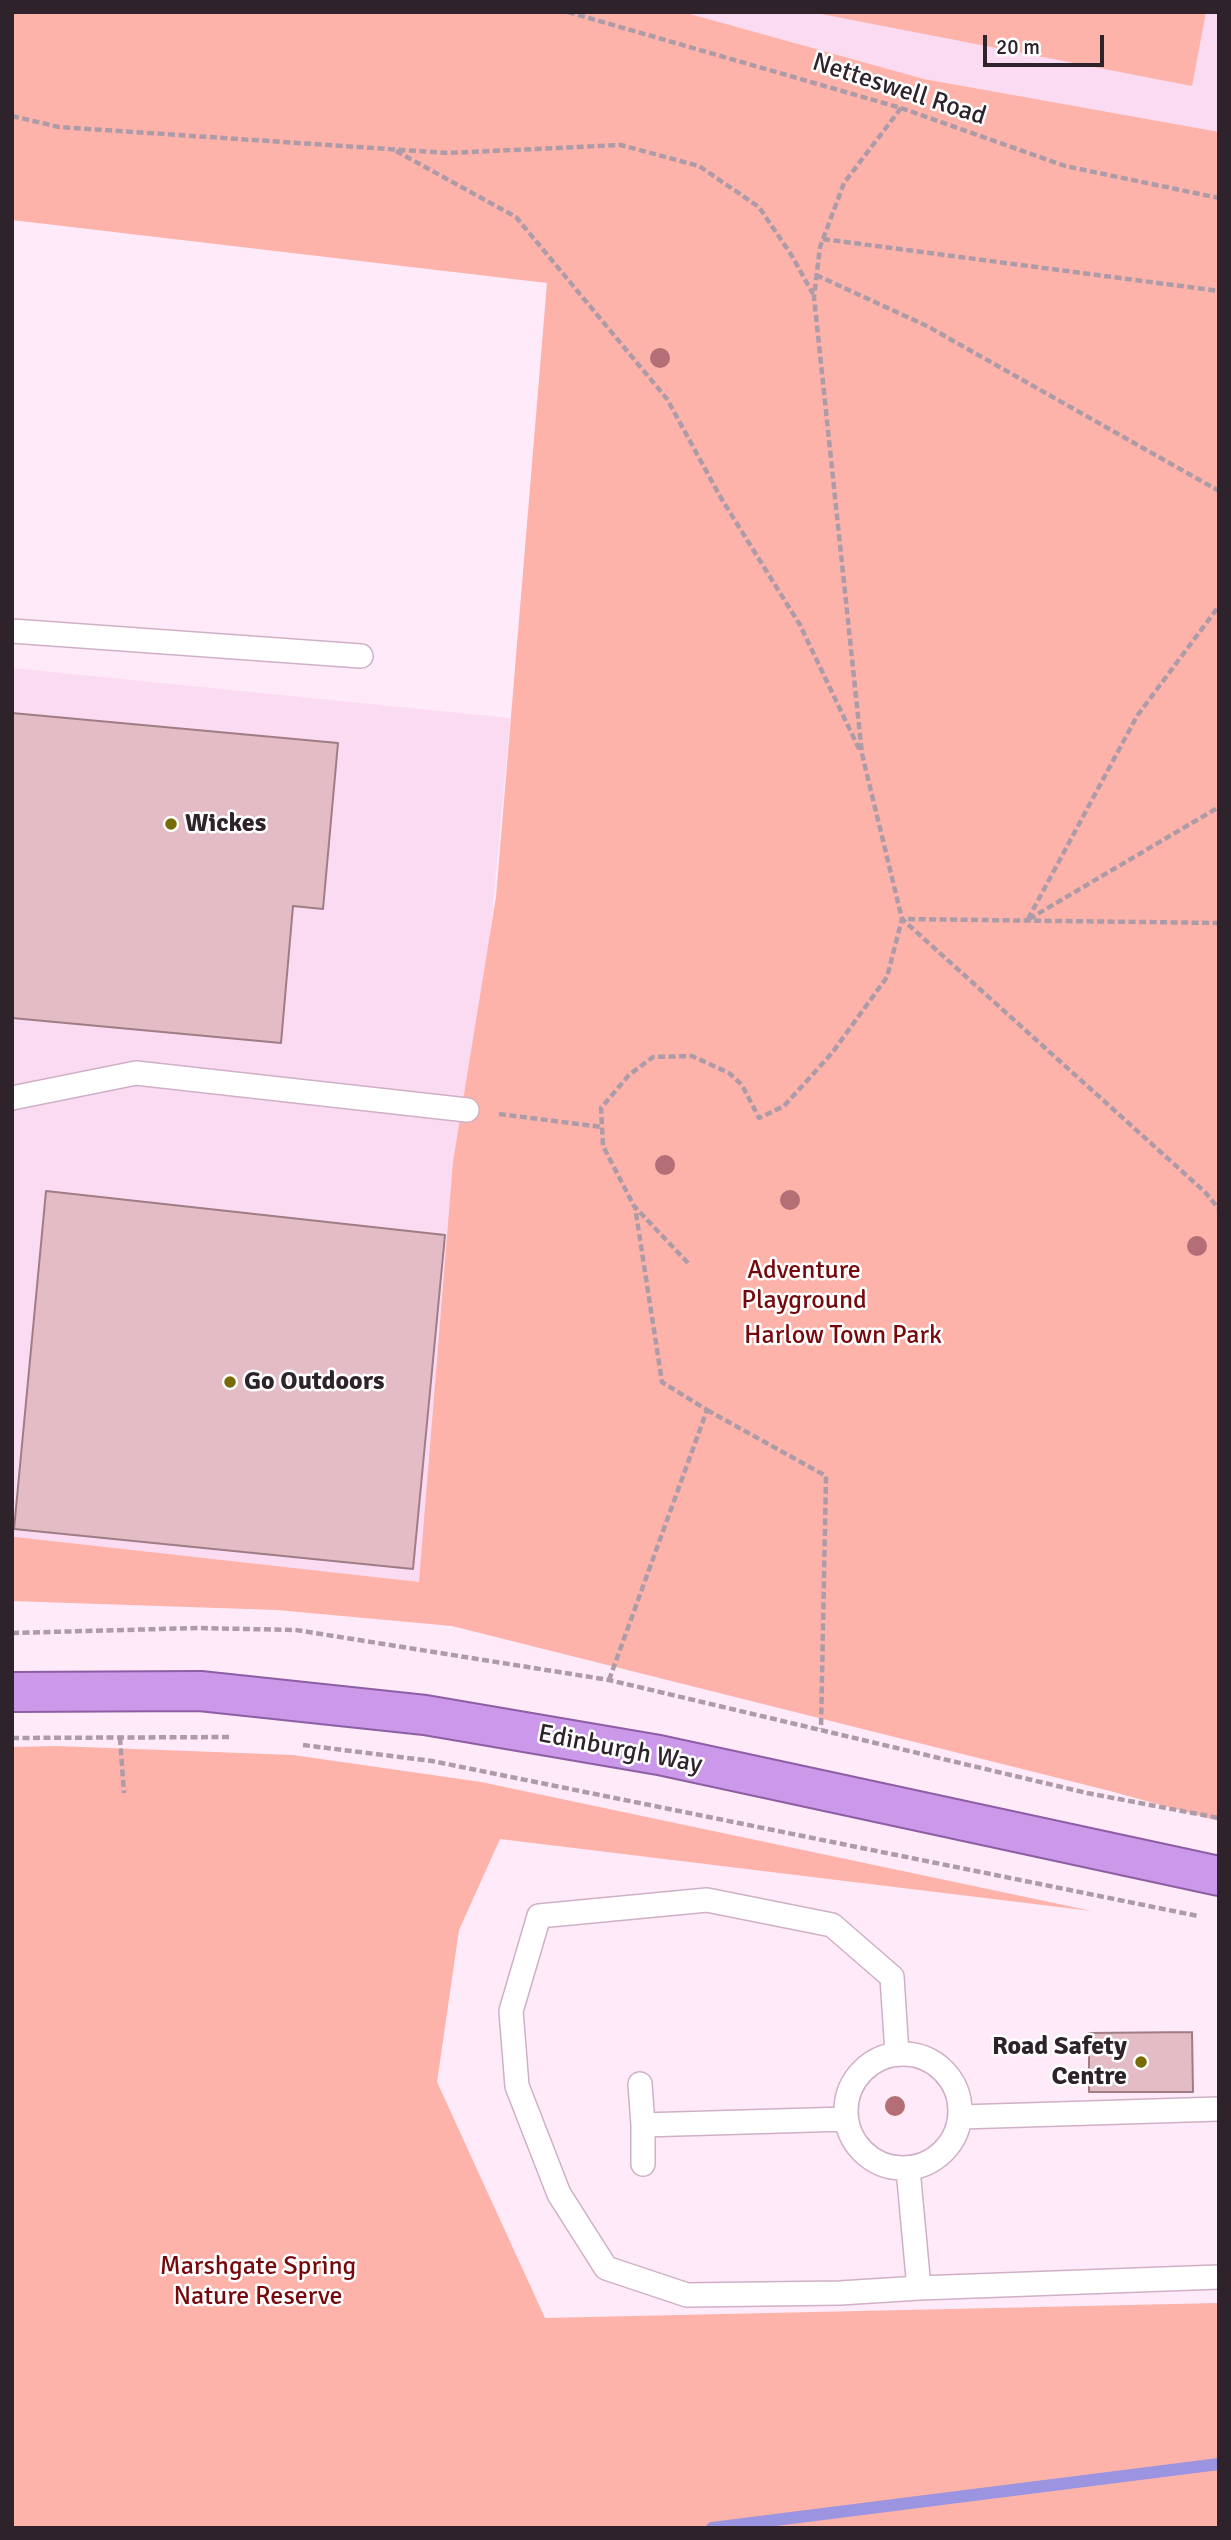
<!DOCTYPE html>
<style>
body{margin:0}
#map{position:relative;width:1231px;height:2540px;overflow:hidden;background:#feeaf8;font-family:Signika,sans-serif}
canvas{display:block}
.frame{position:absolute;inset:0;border:14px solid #2e222b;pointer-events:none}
.scale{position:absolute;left:983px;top:35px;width:121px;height:32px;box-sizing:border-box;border:4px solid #2e222b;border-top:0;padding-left:9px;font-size:21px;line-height:24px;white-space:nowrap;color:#2e222b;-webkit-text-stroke:5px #fff;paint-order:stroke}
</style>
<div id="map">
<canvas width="1231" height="2540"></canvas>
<div class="frame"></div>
<div class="scale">20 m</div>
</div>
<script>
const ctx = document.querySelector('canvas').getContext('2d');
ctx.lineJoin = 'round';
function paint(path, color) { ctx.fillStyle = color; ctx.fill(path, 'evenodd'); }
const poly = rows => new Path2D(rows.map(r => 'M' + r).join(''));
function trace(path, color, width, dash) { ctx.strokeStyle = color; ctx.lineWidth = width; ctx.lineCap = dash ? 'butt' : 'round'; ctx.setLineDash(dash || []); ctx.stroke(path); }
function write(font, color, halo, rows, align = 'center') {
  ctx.font = font + ' Signika,sans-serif'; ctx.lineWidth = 5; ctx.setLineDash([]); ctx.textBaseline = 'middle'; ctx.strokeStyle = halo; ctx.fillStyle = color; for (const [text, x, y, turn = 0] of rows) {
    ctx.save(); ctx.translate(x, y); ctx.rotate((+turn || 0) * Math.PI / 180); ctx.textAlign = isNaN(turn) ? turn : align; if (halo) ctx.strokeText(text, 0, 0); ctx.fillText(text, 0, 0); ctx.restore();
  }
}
const built = poly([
 [683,12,1219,12,1219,133,924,79],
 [12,668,510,718,431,1590,12,1550]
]);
const green = poly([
 [12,12,683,12,924,79,1219,132,1219,1821,1110,1791,452,1626,277,1610,12,1601,12,1538,15,1537,419,1582,453,1162,496,897,547,283,12,220],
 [811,12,1206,12,1192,86],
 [56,1746,293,1755,481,1782,1092,1911,500,1839,459,1930,437,2082,545,2318,1219,2303,1219,2528,12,2528,12,1747]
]);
const stream = poly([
 [712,2528,1219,2464]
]);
const building = poly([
 [12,713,338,743,323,909,293,906,281,1043,12,1018,12,713],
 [46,1191,445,1235,413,1569,14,1529,46,1191],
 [1192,2032,1193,2092,1089,2092,1089,2033,1192,2032]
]);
const path = poly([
 [568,12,901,108,1065,166,1219,198],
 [901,108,844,183,820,247,814,297,862,754,902,919,1205,1192,1219,1209],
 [12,116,59,127,448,153,621,145,699,166,759,207,792,256,813,294],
 [396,151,516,217,667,399,721,498,800,625,860,751],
 [823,239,1219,291],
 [816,275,927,326,1219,491],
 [1028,919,1137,716,1219,606],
 [1029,919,1219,807],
 [499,1114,602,1127],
 [688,1263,634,1206,603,1146,601,1108,629,1075,653,1057,692,1056,729,1073,742,1085,759,1118,784,1106,832,1053,887,977,902,919,1219,923],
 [707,1410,826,1476,821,1729],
 [12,1633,198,1628,296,1630,609,1680,1087,1793,1219,1818],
 [609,1680,707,1410,662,1382,635,1207],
 [12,1738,232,1737],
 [120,1738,124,1793],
 [303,1745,432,1761,1198,1916]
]);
const service = poly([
 [12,631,361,656],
 [12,1098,136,1073,467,1110],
 '846 2111a57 57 0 1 1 114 0a57 57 0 1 1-114 0Z',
 [897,2054,892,1977,832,1925,707,1900,539,1916,511,2011,517,2086,559,2194,606,2268,687,2295,840,2293,919,2288,908,2169],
 [640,2084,643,2125],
 [961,2117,1219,2109],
 [643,2164,643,2125,846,2119],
 [919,2288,1219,2277]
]);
const trunk = poly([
 [12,1692,200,1691,425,1715,659,1755,1219,1876]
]);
const trees = [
 [660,358],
 [665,1165],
 [790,1200],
 [1197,1246],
 [895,2106]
];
const markers = [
 [171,824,7,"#786c06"],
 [230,1382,7,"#786c06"],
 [1141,2062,7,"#786c06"]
];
const streetNames = [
 ["Netteswell Road",899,90,18],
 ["Edinburgh Way",620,1750,11]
];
const poiNames = [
 ["Wickes",185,824],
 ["Go Outdoors",244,1382],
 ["Road Safety",1127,2047,"right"],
 ["Centre",1127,2077,"right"]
];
const parkNames = [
 ["Adventure",804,1271],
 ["Playground",804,1301],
 ["Harlow Town Park",843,1336],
 ["Marshgate Spring",258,2267],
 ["Nature Reserve",258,2297]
];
paint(built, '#fbdbf1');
paint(green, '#fdb3aa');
trace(stream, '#9b94e0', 12);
paint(building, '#e3bcc5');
trace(building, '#a07c85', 2);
trace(service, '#d0b0c6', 26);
trace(trunk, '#8d5ea4', 42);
trace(path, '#ad9ca8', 4.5, [7, 3.5]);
trace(service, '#fff', 23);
trace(trunk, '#cc98ea', 38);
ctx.fillStyle = '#b36e76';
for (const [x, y] of trees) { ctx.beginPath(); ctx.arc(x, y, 10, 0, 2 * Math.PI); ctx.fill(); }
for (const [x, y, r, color] of markers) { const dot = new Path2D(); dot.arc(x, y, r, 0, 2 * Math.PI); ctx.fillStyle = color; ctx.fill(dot); trace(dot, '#fff', 2.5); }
write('26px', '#2e222b', '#fff', streetNames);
write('bold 26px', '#2e222b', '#fff', poiNames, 'left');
write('26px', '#76080c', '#fff', parkNames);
</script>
